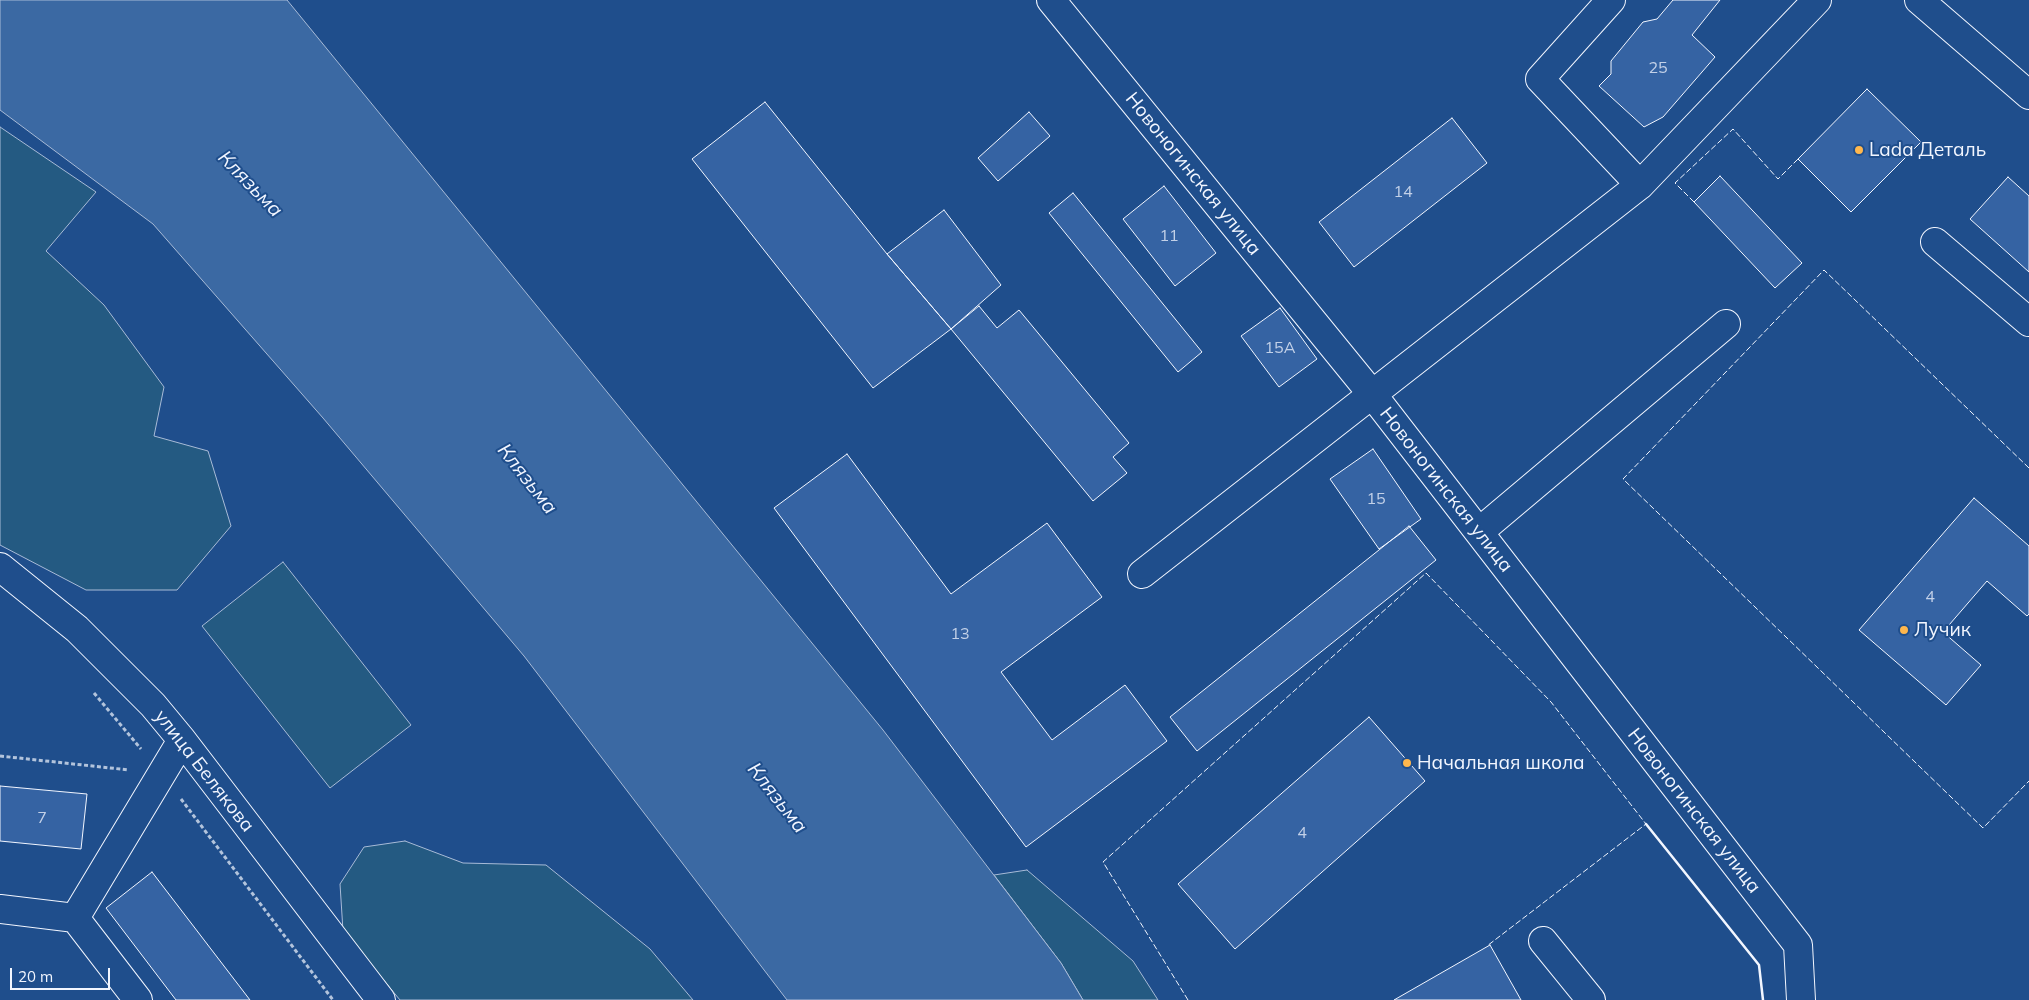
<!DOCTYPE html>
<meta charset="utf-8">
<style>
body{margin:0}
#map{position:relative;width:2029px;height:1000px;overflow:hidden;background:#1f4e8c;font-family:Mulish,sans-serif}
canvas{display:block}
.scale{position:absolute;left:10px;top:968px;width:100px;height:22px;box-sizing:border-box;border:2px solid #f2f6ff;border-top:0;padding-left:6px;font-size:15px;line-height:18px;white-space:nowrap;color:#f2f6ff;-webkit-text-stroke:4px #1f4e8c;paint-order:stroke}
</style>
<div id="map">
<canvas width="2029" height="1000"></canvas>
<div class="scale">20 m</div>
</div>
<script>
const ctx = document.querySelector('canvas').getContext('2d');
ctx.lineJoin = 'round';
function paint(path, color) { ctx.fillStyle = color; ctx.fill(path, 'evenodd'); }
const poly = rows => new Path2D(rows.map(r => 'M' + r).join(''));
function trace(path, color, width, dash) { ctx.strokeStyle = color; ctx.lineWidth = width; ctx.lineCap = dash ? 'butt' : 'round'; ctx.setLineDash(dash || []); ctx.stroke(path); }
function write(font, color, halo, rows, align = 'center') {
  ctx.font = font + ' Mulish,sans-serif'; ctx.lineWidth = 4; ctx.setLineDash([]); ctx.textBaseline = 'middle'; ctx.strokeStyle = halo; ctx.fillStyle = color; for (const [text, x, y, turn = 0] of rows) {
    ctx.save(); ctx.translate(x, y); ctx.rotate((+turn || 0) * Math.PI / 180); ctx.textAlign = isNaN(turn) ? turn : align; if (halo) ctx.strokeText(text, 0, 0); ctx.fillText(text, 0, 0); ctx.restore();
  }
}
const green = poly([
 [0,127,96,192,46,251,104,305,164,387,154,436,208,451,231,526,177,590,86,590,0,545,0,127],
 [283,562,411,725,330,788,202,626,283,562],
 [405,841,463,863,546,865,650,949,693,1000,400,1000,343,931,340,884,364,847,405,841],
 [1027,870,1133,961,1158,1000,1083,1000,1061,963,994,875,1027,870]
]);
const water = poly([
 [0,0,287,0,883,730,1061,963,1083,1000,787,1000,524,656,323,418,153,224,0,110,0,0]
]);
const building = poly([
 [1673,0,1720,0,1692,35,1715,57,1663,117,1644,127,1599,86,1611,74,1611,61,1643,22,1657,19,1673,0],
 [1867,89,1921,142,1851,212,1798,159,1867,89],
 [765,102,887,254,951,329,873,388,692,159,765,102],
 [1029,112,1050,136,998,181,978,158,1029,112],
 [1452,118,1487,163,1354,267,1319,222,1452,118],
 [1720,176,1802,263,1775,288,1694,202,1720,176],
 [2008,177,2029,196,2029,272,1970,219,2008,177],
 [1164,186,1216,253,1175,286,1123,219,1164,186],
 [1073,193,1202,352,1178,372,1049,213,1073,193],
 [944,210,1001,285,951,329,887,254,944,210],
 [979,306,997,328,1019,310,1129,443,1113,457,1127,473,1093,501,951,329,979,306],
 [1280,308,1317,359,1279,387,1241,336,1280,308],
 [1373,449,1421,519,1379,549,1330,479,1373,449],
 [847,454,951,594,1047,523,1102,597,1001,672,1052,740,1125,685,1167,741,1026,847,774,508,847,454],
 [1974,498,2029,546,2029,614,2027,616,1987,581,1943,632,1981,665,1946,705,1859,630,1974,498],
 [1409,526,1436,560,1197,751,1170,717,1409,526],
 [1369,717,1425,781,1235,949,1178,884,1369,717],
 [0,786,87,794,81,849,0,841,0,786],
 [152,872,250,1000,176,1000,106,908,152,872],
 [1490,945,1521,1000,1394,1000,1490,945]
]);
const path = poly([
 [94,693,141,749],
 [0,756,129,770],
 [181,799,333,1000]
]);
const minor = poly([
 [1051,0,1372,394,1798,945,1801,1000],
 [1611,0,1540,79,1640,185,1817,0],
 [1935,242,2029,322],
 [1479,532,1726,324],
 [0,567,77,629,153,705,182,740,381,1000],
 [1142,574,1640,185],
 [0,909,75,918,138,1000],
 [75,918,182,740],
 [1543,941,1591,1000]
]);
const major = poly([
 [1919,0,2029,95]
]);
const fence = poly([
 [1694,202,1675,183,1733,129,1778,179,1798,159],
 [2029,468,1824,270,1623,479,1983,828,2029,781],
 [1188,1000,1103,862,1426,573,1551,702,1646,824,1487,946]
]);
const wall = poly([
 [1646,824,1759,965,1763,1000]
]);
const markers = [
 [1859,150,5,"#ffb74d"],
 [1904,630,5,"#ffb74d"],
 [1407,763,5,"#ffb74d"]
];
const numberNames = [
 ["25",1658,68],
 ["14",1403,192],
 ["11",1169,236],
 ["15А",1280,348],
 ["15",1376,499],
 ["4",1930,597],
 ["13",960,634],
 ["7",42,818],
 ["4",1302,833]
];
const poiNames = [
 ["Lada Деталь",1869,150],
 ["Лучик",1914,630],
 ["Начальная школа",1417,763]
];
const streetNames = [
 ["Новоногинская улица",1193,174,51],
 ["Новоногинская улица",1446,490,52],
 ["улица Белякова",204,771,52],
 ["Новоногинская улица",1694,811,52]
];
const waterNames = [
 ["Клязьма",250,184,46],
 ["Клязьма",527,479,52],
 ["Клязьма",777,798,52]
];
paint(green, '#245a82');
trace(green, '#a8bbd7', 1);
paint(water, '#3b69a3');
trace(water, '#a8bbd7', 1);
paint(building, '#3563a3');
trace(building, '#f2f6ff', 1);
trace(minor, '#f2f6ff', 30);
trace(major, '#f2f6ff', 30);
trace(path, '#b3c4dc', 3, [4, 2.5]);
trace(minor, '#1f4e8c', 28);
trace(major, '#1f4e8c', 28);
trace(fence, '#f2f6ff', 1, [6, 2.5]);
trace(wall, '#f2f6ff', 2.5);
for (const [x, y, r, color] of markers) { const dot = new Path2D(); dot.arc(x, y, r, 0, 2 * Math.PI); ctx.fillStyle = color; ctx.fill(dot); trace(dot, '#1f4e8c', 2); }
write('16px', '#c3d1e8', null, numberNames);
write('19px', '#f2f6ff', '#1f4e8c', poiNames, 'left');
write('19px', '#f2f6ff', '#1f4e8c', streetNames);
write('italic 20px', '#f2f6ff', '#1f4e8c', waterNames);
</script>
